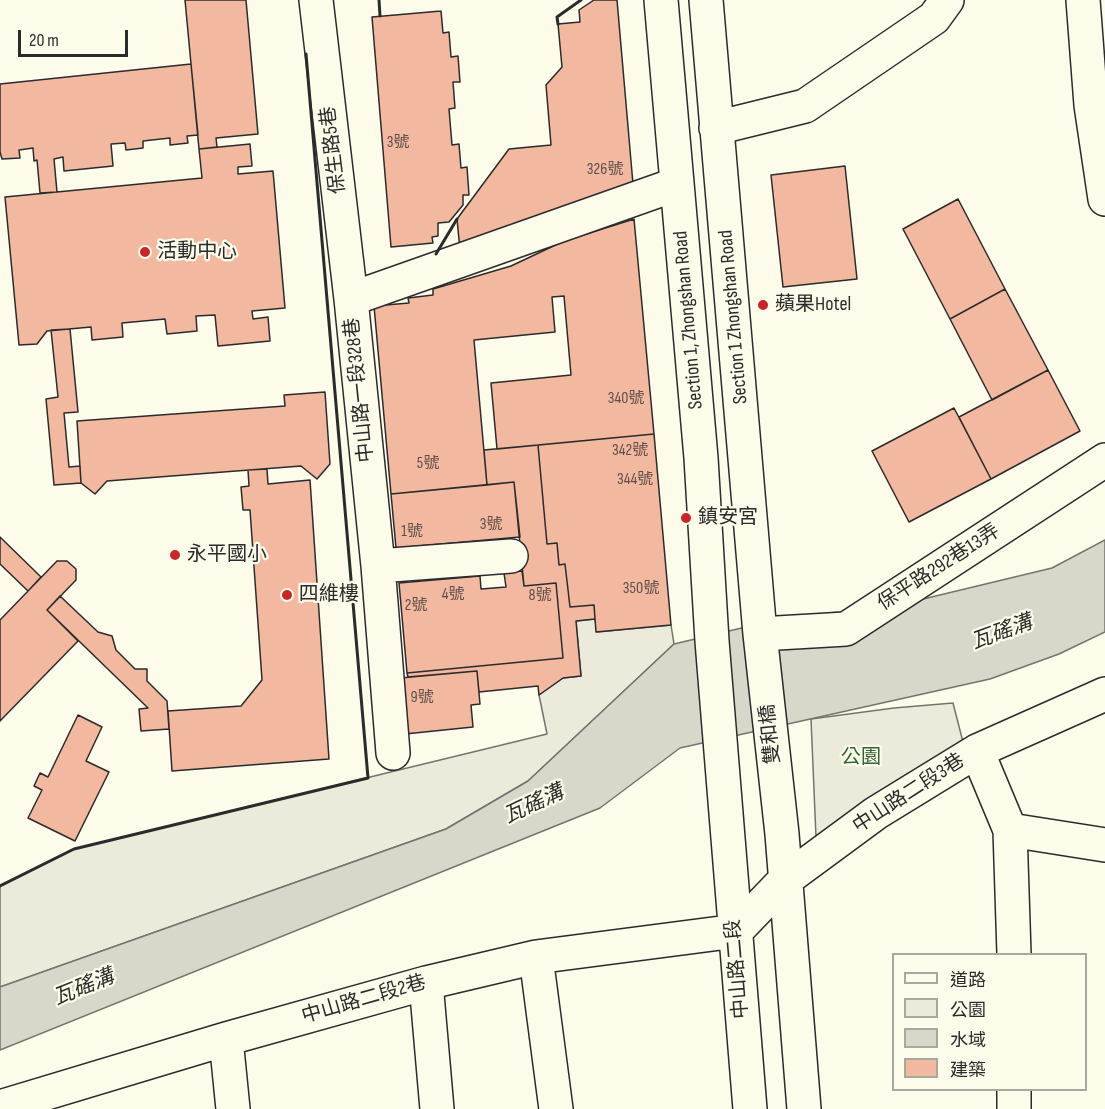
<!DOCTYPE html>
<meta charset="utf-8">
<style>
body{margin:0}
#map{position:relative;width:1105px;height:1109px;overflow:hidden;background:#fdfbea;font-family:"Sofia Sans Condensed","Noto Sans TC",sans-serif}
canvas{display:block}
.legend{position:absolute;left:892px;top:953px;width:195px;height:138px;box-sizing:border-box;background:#fdfbea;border:2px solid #a9a89e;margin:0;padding:8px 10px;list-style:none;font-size:18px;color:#2b2b2b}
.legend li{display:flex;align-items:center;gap:12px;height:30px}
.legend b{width:30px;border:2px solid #a9a89e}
.scale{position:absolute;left:18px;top:30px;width:110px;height:27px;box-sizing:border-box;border:3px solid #2b2b2b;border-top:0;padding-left:8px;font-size:18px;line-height:21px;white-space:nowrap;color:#2b2b2b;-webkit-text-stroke:4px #fdfbea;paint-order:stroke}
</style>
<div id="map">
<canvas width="1105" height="1109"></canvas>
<ul class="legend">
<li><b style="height:8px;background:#fdfbea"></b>道路</li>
<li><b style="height:16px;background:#ecebdb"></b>公園</li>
<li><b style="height:16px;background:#d8d7c9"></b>水域</li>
<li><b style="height:16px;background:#f2b8a0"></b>建築</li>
</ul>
<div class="scale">20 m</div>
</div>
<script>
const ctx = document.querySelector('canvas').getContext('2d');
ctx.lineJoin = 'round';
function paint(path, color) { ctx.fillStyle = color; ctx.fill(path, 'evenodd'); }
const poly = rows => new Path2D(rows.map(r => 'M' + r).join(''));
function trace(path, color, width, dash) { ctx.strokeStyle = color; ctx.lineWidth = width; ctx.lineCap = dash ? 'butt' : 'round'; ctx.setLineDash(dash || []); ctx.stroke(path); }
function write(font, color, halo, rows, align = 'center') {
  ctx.font = font + ' "Sofia Sans Condensed","Noto Sans TC",sans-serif'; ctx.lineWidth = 4.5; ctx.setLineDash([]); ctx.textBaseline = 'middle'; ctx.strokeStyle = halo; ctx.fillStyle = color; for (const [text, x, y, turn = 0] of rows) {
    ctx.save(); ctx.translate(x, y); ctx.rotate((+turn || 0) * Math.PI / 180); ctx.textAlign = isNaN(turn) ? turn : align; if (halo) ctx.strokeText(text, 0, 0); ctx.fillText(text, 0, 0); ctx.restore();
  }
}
const green = poly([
 [595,619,597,632,671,625,674,644,528,781,446,829,0,987,0,886,74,849,547,734,539,695,563,678,581,676,576,621,595,619],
 [953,703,963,742,816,837,811,719,894,708,953,703]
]);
const water = poly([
 [1105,540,1105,632,1059,654,990,679,680,748,600,808,0,1050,0,987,446,829,528,781,674,644,788,617,890,607,1052,568,1105,540]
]);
const building = poly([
 [185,0,246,0,258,134,216,138,217,147,199,149,185,0],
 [594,0,617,0,633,184,460,250,457,219,509,149,551,145,546,85,562,67,558,24,580,22,579,10,594,0],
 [441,11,443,33,449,32,451,57,458,56,460,82,453,82,455,108,449,109,452,145,459,144,461,168,467,167,469,195,463,195,463,205,449,222,438,223,438,236,432,237,433,243,391,247,372,17,441,11],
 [191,64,198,135,187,136,188,143,170,145,170,138,143,141,143,148,126,150,125,143,111,144,113,166,64,171,63,157,54,159,57,192,40,193,37,160,34,161,33,148,19,150,20,158,2,159,0,152,0,84,191,64],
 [250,144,252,166,238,167,238,174,273,171,285,308,252,311,253,319,268,317,270,341,218,346,215,315,196,316,197,331,167,334,165,319,122,323,123,337,92,340,91,327,47,331,37,344,19,345,5,197,202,178,199,149,250,144],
 [845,166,857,279,783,287,771,175,845,166],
 [958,199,1005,289,950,319,903,229,958,199],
 [634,219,654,434,497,449,491,383,571,375,564,296,552,297,555,332,474,340,487,485,391,494,374,306,409,303,408,298,433,295,433,289,511,266,564,241,634,219],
 [1005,289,1048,370,992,400,950,319,1005,289],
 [70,329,78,412,64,413,69,467,80,466,81,483,54,485,46,399,58,397,51,330,70,329],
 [1048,370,1080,431,991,479,959,417,1048,370],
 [325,392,330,464,317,479,301,466,107,481,95,494,81,483,77,421,285,406,284,395,325,392],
 [954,408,991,479,909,522,872,451,954,408],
 [654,434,671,625,596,632,594,605,570,607,565,564,559,565,557,543,547,544,538,445,654,434],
 [538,445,547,544,557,543,559,565,565,564,570,607,594,605,595,619,576,621,581,676,563,678,539,695,538,686,479,692,477,671,408,677,407,673,563,658,556,583,524,586,514,482,487,485,484,450,538,445],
 [267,469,268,484,310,480,329,759,172,771,168,711,241,706,262,680,250,510,243,510,241,487,249,486,248,470,267,469],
 [514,482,520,537,396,548,391,494,514,482],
 [0,537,41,577,28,591,0,564,0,537],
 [57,561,67,561,76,569,76,580,47,610,78,641,0,721,0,620,57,561],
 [522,571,524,586,556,583,563,658,407,673,399,583,480,576,481,589,506,587,504,573,522,571],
 [60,596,98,632,112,636,116,650,135,669,147,669,147,681,167,701,169,729,141,731,139,709,148,708,47,610,60,596],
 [477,671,480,704,471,705,473,727,405,734,400,678,477,671],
 [78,715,102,727,86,761,109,772,75,841,28,818,42,790,34,786,40,773,48,777,78,715]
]);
const minor = poly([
 [316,0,351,299,378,566,393,753],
 [661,0,701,458,712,641,750,1109],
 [706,0,760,634,782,834,804,1109],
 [1083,0,1091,105,1105,199],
 [716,128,805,106,934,18,947,0],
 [351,299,677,184],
 [378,566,511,556],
 [760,634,846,629,1105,460],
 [977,751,1010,830,1014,954],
 [1010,830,1105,845],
 [536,957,556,1109],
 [426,983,437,1109],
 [226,1039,233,1109],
 [1014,1090,1014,1109],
 [0,1107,226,1039,426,983,536,957,736,931,785,880,876,813,977,751,1105,694]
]);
const wall = poly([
 [379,0,380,16],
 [558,24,557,17,581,0],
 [436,254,457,219],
 [0,886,74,849,368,778,306,54]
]);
const markers = [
 [145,252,6,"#c62828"],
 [763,305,6,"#c62828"],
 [686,518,6,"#c62828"],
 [175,555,6,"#c62828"],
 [287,595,6,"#c62828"]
];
const numberNames = [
 ["3號",398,143],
 ["326號",605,170],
 ["340號",626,399],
 ["342號",630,451],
 ["5號",428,464],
 ["344號",635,480],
 ["3號",491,525],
 ["1號",412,532],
 ["350號",641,589],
 ["4號",453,595],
 ["8號",540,596],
 ["2號",416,606],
 ["9號",422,698]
];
const streetNames = [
 ["保生路5巷",334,150,-97],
 ["Section 1 Zhongshan Road",734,317,-95],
 ["Section 1, Zhongshan Road",689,320,-95],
 ["中山路一段328巷",360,390,-96],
 ["保平路292巷13弄",939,568,-33],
 ["雙和橋",771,734,-96],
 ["中山路二段3巷",909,794,-33],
 ["中山路二段",738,969,-95],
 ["中山路二段2巷",364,1000,-16]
];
const poiNames = [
 ["活動中心",157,252],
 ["蘋果Hotel",775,305],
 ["鎮安宮",698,518],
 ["永平國小",187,555],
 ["四維樓",299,595]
];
const parkNames = [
 ["公園",861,758]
];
const waterNames = [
 ["瓦磘溝",1002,633,-20],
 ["瓦磘溝",534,805,-25],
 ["瓦磘溝",84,988,-22]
];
paint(green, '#ecebdb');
trace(green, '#74746e', 1.5);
paint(water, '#d8d7c9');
trace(water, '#74746e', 1.5);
paint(building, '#f2b8a0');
trace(building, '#2b2b2b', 1.5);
trace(minor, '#2b2b2b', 36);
trace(minor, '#fdfbea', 33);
trace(wall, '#2b2b2b', 3);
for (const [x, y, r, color] of markers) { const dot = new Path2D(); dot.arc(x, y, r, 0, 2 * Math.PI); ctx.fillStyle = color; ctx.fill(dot); trace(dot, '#fdfbea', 2); }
write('16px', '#5d4e48', null, numberNames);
write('20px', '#2b2b2b', '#fdfbea', streetNames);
write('20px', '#2b2b2b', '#fdfbea', poiNames, 'left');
write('20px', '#34623c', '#fdfbea', parkNames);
write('italic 21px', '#2b2b2b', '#fdfbea', waterNames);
</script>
